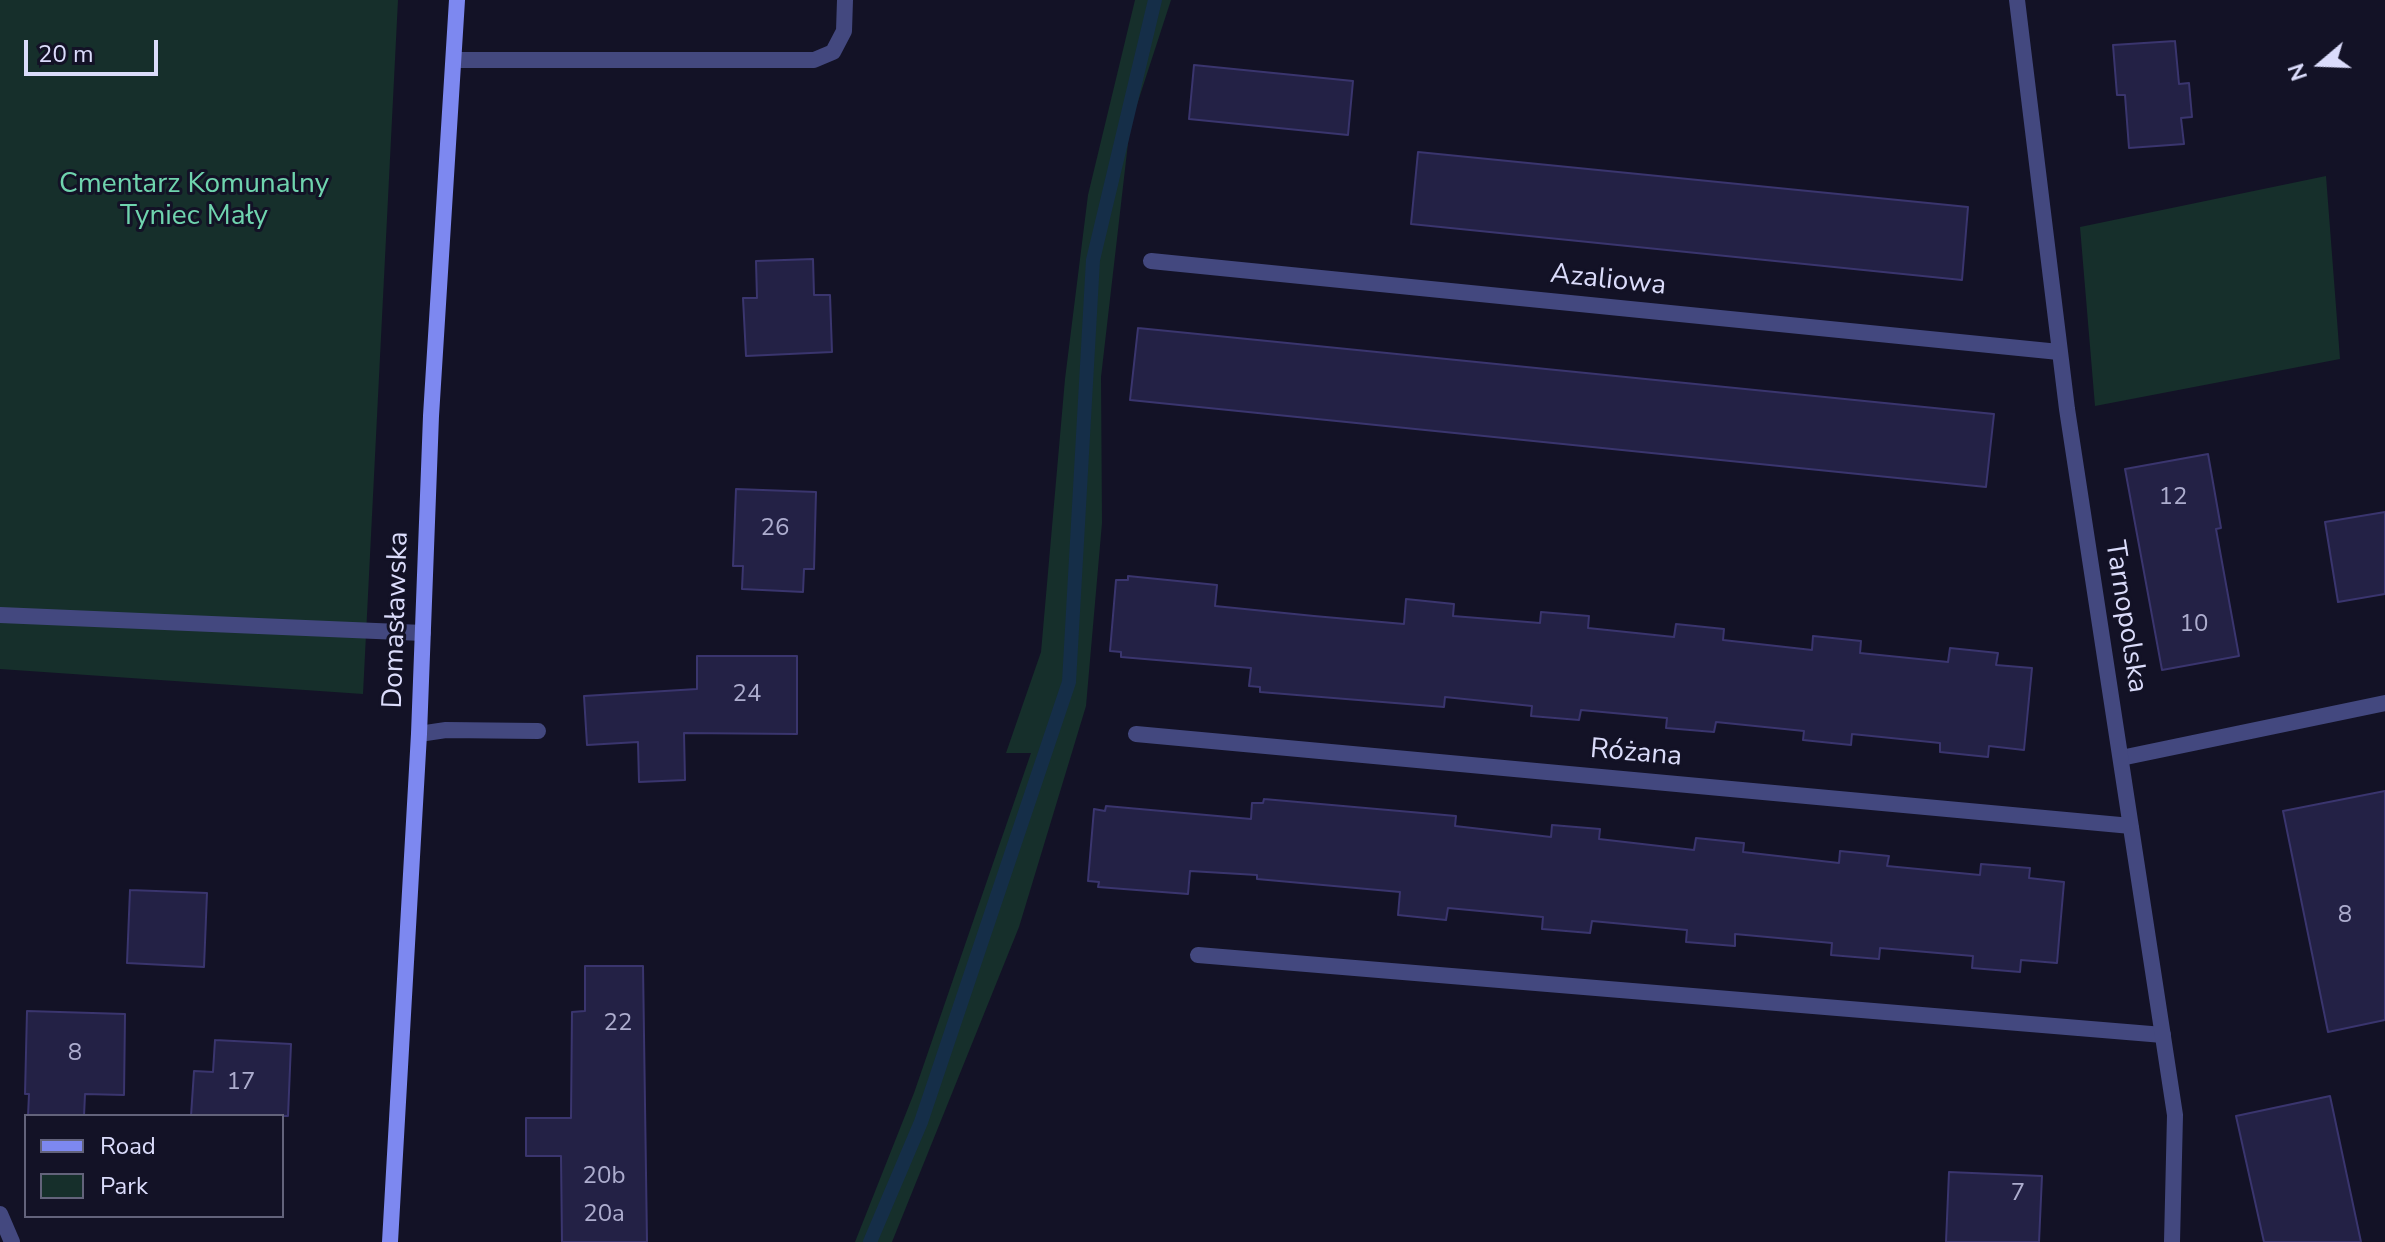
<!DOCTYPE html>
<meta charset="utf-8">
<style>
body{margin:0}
#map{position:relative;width:2385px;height:1242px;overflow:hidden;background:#131226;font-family:"Nunito Sans",sans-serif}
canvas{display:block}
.legend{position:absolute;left:24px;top:1114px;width:260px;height:104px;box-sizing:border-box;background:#131226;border:2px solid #63637b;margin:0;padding:10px 14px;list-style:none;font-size:24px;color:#dbdcfb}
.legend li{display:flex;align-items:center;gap:16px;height:40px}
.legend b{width:40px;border:2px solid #63637b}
.north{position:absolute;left:2281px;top:24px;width:80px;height:80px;-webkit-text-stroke:6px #131226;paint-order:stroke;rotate:251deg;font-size:22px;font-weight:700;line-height:32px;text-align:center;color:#dbdcfb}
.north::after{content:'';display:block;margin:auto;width:28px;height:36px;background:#dbdcfb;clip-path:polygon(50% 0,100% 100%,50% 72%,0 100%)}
.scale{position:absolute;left:24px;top:40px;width:134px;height:36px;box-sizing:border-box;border:4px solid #dbdcfb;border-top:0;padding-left:10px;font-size:24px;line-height:28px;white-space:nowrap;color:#dbdcfb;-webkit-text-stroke:6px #131226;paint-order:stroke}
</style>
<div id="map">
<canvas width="2385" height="1242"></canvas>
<ul class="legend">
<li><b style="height:10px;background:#7d88f0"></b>Road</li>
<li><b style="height:22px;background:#162f2b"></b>Park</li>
</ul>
<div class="north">N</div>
<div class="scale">20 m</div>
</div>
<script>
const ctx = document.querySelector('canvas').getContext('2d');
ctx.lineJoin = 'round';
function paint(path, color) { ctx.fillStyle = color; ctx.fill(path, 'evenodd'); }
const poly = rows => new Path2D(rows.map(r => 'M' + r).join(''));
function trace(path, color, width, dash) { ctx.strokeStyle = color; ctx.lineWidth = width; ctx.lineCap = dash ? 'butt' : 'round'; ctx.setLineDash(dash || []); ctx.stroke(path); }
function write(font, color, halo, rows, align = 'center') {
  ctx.font = font + ' "Nunito Sans",sans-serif'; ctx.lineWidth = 6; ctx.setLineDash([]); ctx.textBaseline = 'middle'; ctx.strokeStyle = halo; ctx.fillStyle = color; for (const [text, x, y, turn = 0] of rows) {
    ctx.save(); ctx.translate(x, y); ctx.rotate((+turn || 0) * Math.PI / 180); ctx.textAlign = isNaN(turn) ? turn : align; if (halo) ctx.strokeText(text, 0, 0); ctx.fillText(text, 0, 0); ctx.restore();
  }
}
const green = poly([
 [0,0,398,0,363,694,0,669],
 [1135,0,1171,0,1130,126,1101,377,1102,523,1086,706,1019,927,892,1242,855,1242,914,1093,1031,753,1006,753,1041,652,1065,379,1088,195],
 [2326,176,2340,359,2095,406,2080,227]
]);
const stream = poly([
 [870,1242,921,1122,1069,682,1093,260,1155,0]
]);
const building = poly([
 [2175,41,2179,84,2189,83,2192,117,2181,118,2184,144,2129,148,2125,95,2117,95,2113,45,2175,41],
 [1194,65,1353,81,1348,135,1189,119,1194,65],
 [1418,152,1968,207,1962,280,1411,224,1418,152],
 [813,259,814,295,830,295,832,352,746,356,743,298,757,298,756,261,813,259],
 [1138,328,1994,414,1986,487,1130,400,1138,328],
 [2208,454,2221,528,2216,529,2239,656,2162,670,2125,469,2208,454],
 [736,489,816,492,814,569,804,569,803,592,742,589,743,566,733,566,736,489],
 [2385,512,2385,594,2338,602,2325,522,2385,512],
 [1128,576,1217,585,1215,606,1314,616,1404,624,1406,599,1454,604,1453,616,1540,623,1541,612,1589,616,1588,628,1674,637,1676,624,1724,629,1723,640,1812,650,1813,636,1861,641,1860,653,1948,662,1950,648,1998,653,1996,665,2032,668,2024,750,1989,746,1988,757,1940,752,1940,743,1852,734,1851,745,1803,740,1804,731,1716,722,1714,732,1666,728,1667,718,1581,710,1579,720,1531,716,1532,706,1445,697,1444,707,1260,692,1260,687,1249,686,1251,668,1121,657,1121,652,1110,651,1116,580,1128,580,1128,576],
 [697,656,797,656,797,734,684,733,685,780,639,782,638,742,587,745,584,696,697,689,697,656],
 [2385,791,2385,1020,2328,1032,2283,811,2385,791],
 [1264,799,1456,816,1455,826,1551,837,1552,825,1600,829,1599,839,1694,850,1696,838,1744,843,1743,852,1839,863,1840,851,1889,856,1887,866,1980,875,1981,864,2030,868,2029,878,2064,882,2057,963,2021,960,2020,972,1972,968,1973,956,1880,948,1879,959,1831,955,1832,943,1735,934,1735,946,1686,942,1687,930,1592,921,1590,933,1542,929,1543,917,1448,908,1446,920,1398,915,1400,892,1257,879,1257,875,1190,871,1188,894,1098,887,1099,882,1088,881,1094,809,1105,811,1106,806,1251,819,1252,803,1263,803,1264,799],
 [130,890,207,893,204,967,127,963,130,890],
 [585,966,643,966,647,1242,562,1242,561,1156,526,1156,526,1118,571,1118,572,1012,585,1011,585,966],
 [27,1011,125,1014,124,1095,85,1094,84,1116,28,1116,29,1094,25,1094,27,1011],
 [215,1040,291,1044,288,1116,191,1116,194,1071,213,1072,215,1040],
 [2330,1096,2361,1242,2264,1242,2236,1116,2330,1096],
 [1949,1172,2042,1176,2039,1242,1946,1242,1949,1172]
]);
const lane = poly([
 [454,60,814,60,833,52,844,31,845,0],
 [0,615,423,633],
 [419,734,446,730,538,731],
 [2121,758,2385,703],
 [1198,955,2163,1035]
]);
const street = poly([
 [2017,0,2067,409,2175,1115,2172,1242],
 [1151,261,2059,352],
 [1136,734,2131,826],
 [0,1214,12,1242]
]);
const secondary = poly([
 [390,1242,419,734,431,416,457,0]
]);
const numberNames = [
 ["12",2173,498],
 ["26",775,529],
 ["10",2194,625],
 ["24",747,695],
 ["8",2345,916],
 ["22",618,1024],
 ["8",75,1054],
 ["17",241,1083],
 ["20b",604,1177],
 ["7",2018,1194],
 ["20a",604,1215]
];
const parkNames = [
 ["Cmentarz Komunalny",194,185],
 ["Tyniec Mały",194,217]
];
const streetNames = [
 ["Azaliowa",1608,281,6],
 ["Tarnopolska",2125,617,81],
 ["Domasławska",397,620,-88],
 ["Różana",1636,754,5]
];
paint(green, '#162f2b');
trace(stream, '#152e48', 14);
paint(building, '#232145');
trace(building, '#3a356e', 2);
trace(lane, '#43487f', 16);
trace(street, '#43487f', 16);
trace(secondary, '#7d88f0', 16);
write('24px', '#adadce', null, numberNames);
write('28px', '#6fd4ae', '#131226', parkNames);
write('28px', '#dbdcfb', '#131226', streetNames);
</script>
